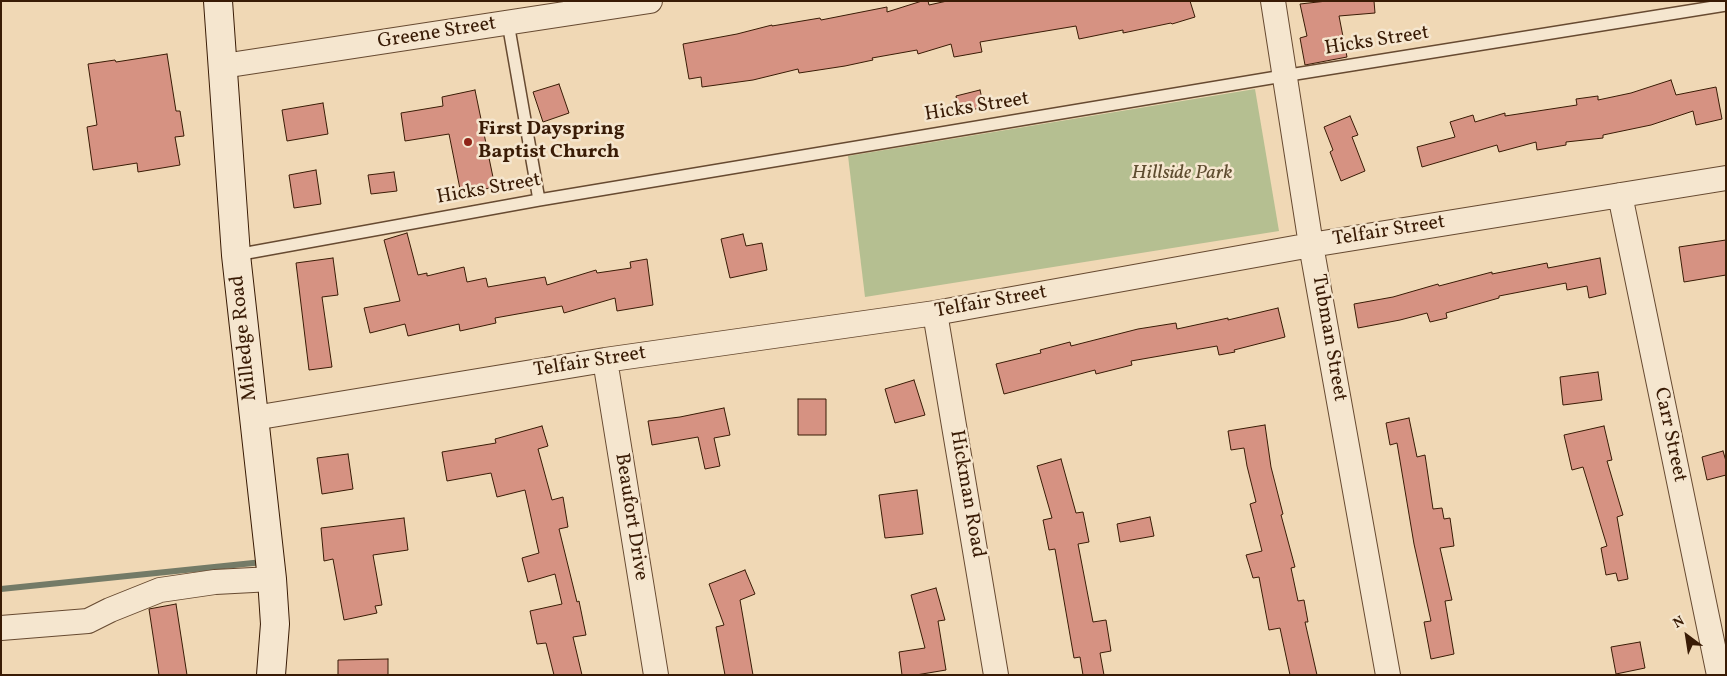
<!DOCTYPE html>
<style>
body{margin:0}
#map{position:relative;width:1727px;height:676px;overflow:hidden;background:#f0d8b5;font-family:Vollkorn,serif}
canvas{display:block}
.frame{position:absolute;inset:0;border:2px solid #391b05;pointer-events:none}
.north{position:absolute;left:1662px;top:611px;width:50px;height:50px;-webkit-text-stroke:4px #f5e6cf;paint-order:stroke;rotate:329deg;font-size:14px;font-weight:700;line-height:20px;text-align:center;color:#391b05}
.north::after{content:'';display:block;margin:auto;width:18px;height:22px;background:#391b05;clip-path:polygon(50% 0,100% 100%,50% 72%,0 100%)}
</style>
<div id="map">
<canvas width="1727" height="676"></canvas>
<div class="frame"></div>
<div class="north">N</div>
</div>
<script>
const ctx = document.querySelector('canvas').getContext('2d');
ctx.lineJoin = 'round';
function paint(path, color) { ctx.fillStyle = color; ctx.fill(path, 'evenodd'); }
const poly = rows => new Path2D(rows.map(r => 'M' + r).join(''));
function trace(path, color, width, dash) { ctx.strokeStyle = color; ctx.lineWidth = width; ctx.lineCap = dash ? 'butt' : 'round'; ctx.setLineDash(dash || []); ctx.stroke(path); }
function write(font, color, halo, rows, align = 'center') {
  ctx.font = font + ' Vollkorn,serif'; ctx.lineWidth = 5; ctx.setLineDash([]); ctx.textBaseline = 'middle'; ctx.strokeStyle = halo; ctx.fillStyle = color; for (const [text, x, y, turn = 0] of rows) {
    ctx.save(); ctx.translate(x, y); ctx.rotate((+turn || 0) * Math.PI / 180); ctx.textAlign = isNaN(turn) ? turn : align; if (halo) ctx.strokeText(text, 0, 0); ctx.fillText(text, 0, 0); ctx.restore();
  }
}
const green = poly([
 [1255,89,1279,231,865,297,848,156]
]);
const stream = poly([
 [1,589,263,562]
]);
const building = poly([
 [922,1,928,1,929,5,947,1,1190,1,1195,17,1172,24,1171,23,1123,33,1123,30,1079,39,1076,26,980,42,982,52,954,57,951,44,918,54,917,50,872,58,873,60,845,66,799,73,798,69,753,80,702,87,701,77,689,79,683,44,737,34,772,25,772,26,820,18,821,20,887,7,887,12,922,1],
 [1327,1,1374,1,1375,13,1339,16,1347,57,1305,65,1300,38,1307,36,1300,4,1327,1],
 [167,54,176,111,180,111,184,136,175,137,180,165,138,172,137,163,93,170,87,127,97,125,88,64,115,60,116,62,167,54],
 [1671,80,1676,95,1716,87,1722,119,1696,125,1693,111,1651,125,1603,135,1603,138,1566,142,1566,145,1537,150,1536,142,1499,152,1497,145,1422,167,1417,147,1455,137,1450,122,1473,115,1475,122,1505,113,1505,116,1577,105,1576,99,1598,96,1598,100,1631,93,1671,80],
 [559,84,569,113,543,122,533,92,559,84],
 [475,90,495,187,461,194,449,134,405,141,401,113,443,106,442,97,475,90],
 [980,90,984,107,959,113,956,96,980,90],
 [323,103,328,134,287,141,282,110,323,103],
 [1350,116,1358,135,1352,137,1365,171,1341,181,1330,152,1333,150,1324,127,1350,116],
 [316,170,321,204,294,208,289,175,316,170],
 [394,172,397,191,371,194,368,175,394,172],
 [407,233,418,275,427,273,427,276,464,267,467,282,486,278,488,287,545,277,547,285,596,270,597,273,631,268,630,262,647,259,653,305,617,311,615,298,564,313,562,306,495,318,496,323,460,331,459,324,408,336,405,324,370,333,364,308,400,301,384,240,407,233],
 [743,234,746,246,762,243,767,270,730,278,721,239,743,234],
 [1726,240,1726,275,1684,282,1679,247,1726,240],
 [333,258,338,295,322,297,332,367,309,370,296,263,333,258],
 [1600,258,1606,294,1589,298,1587,286,1567,290,1566,283,1499,296,1499,298,1446,313,1447,318,1430,322,1427,313,1400,320,1358,328,1354,304,1393,297,1438,284,1439,286,1492,272,1492,274,1547,263,1548,268,1600,258],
 [1278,308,1285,337,1234,350,1235,352,1219,355,1217,346,1131,361,1132,365,1096,374,1095,370,1004,394,996,364,1041,353,1040,350,1070,342,1071,346,1138,329,1176,323,1177,329,1228,318,1228,320,1278,308],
 [1598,372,1602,400,1563,405,1560,377,1598,372],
 [914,380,925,415,895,423,885,389,914,380],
 [798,399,826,399,826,435,798,435,798,399],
 [724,408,730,435,714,438,720,466,705,469,698,437,652,445,648,421,680,417,724,408],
 [1409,418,1417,457,1425,455,1433,509,1442,508,1444,519,1450,518,1454,546,1440,548,1452,600,1445,601,1454,654,1431,659,1424,622,1431,621,1414,544,1397,443,1390,445,1386,423,1409,418],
 [1265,425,1271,467,1283,514,1281,515,1295,567,1291,568,1298,601,1304,600,1308,622,1305,622,1317,675,1290,675,1280,628,1269,630,1259,577,1253,578,1246,555,1262,551,1250,504,1256,502,1247,466,1244,448,1231,450,1228,431,1265,425],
 [542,426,548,446,538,449,552,500,563,497,568,527,559,529,577,602,579,601,586,635,573,637,582,675,554,675,546,643,537,644,530,611,562,604,555,574,528,582,522,558,539,553,525,490,497,497,491,473,447,481,442,452,496,443,495,439,542,426],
 [1604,426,1612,460,1607,461,1623,515,1617,517,1628,579,1618,581,1616,573,1606,575,1601,548,1607,546,1583,467,1572,470,1564,435,1604,426],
 [1723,451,1726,461,1726,475,1707,480,1702,457,1723,451],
 [348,454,353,489,322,494,317,458,348,454],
 [1061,459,1076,513,1083,512,1089,542,1078,544,1093,622,1106,620,1111,651,1100,653,1104,675,1083,675,1080,657,1074,658,1055,549,1049,550,1043,520,1052,518,1037,466,1061,459],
 [917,490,923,534,885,538,879,495,917,490],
 [1150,517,1154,536,1120,542,1117,524,1150,517],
 [404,518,408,550,373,555,382,605,375,606,377,613,344,620,333,559,324,561,321,528,404,518],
 [745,570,755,594,740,600,753,675,725,675,716,627,724,625,709,584,745,570],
 [936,588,945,620,938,621,946,670,916,675,902,675,899,652,925,648,911,595,936,588],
 [176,604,187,675,159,675,149,609,176,604],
 [1640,642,1645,668,1616,674,1611,647,1640,642],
 [388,659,388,675,338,675,338,660,388,659]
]);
const lane = poly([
 [508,23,539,200],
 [236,255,539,200,1283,76,1726,5]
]);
const street = poly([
 [1273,1,1311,245,1388,675],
 [223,66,650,1],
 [1620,195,1719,675],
 [935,313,996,675],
 [605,360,656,675],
 [254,418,605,360,935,313,1311,245,1726,178],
 [1,628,88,621,110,610,160,590,215,582,272,579]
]);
const secondary = poly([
 [218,1,236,255,272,579,275,624,271,675]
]);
const markers = [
 [468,142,5,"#8f2418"]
];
const streetNames = [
 ["Greene Street",437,34,-9],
 ["Hicks Street",1377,42,-9],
 ["Hicks Street",977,108,-9],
 ["Hicks Street",489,190,-10],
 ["Telfair Street",1389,232,-9],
 ["Telfair Street",991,303,-10],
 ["Milledge Road",245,338,-96],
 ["Tubman Street",1328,338,80],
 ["Telfair Street",590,363,-9],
 ["Carr Street",1669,435,78],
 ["Hickman Road",966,494,80],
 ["Beaufort Drive",630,517,81]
];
const poiNames = [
 ["First Dayspring",478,130],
 ["Baptist Church",478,153]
];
const parkNames = [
 ["Hillside Park",1182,174]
];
paint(green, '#b5bf91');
trace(stream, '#747b67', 6);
paint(building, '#d69282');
trace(building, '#391b05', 1);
trace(lane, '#674a31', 14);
trace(street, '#674a31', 26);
trace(secondary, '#391b05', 30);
trace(lane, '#f5e6cf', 11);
trace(street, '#f5e6cf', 24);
trace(secondary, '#f5e6cf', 28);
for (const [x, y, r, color] of markers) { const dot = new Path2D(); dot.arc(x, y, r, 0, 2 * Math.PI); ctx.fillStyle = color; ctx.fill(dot); trace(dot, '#f5e6cf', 2); }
write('20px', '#391b05', '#f5e6cf', streetNames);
write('bold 20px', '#391b05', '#f5e6cf', poiNames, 'left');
write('italic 20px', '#5e4c2f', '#f5e6cf', parkNames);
</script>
